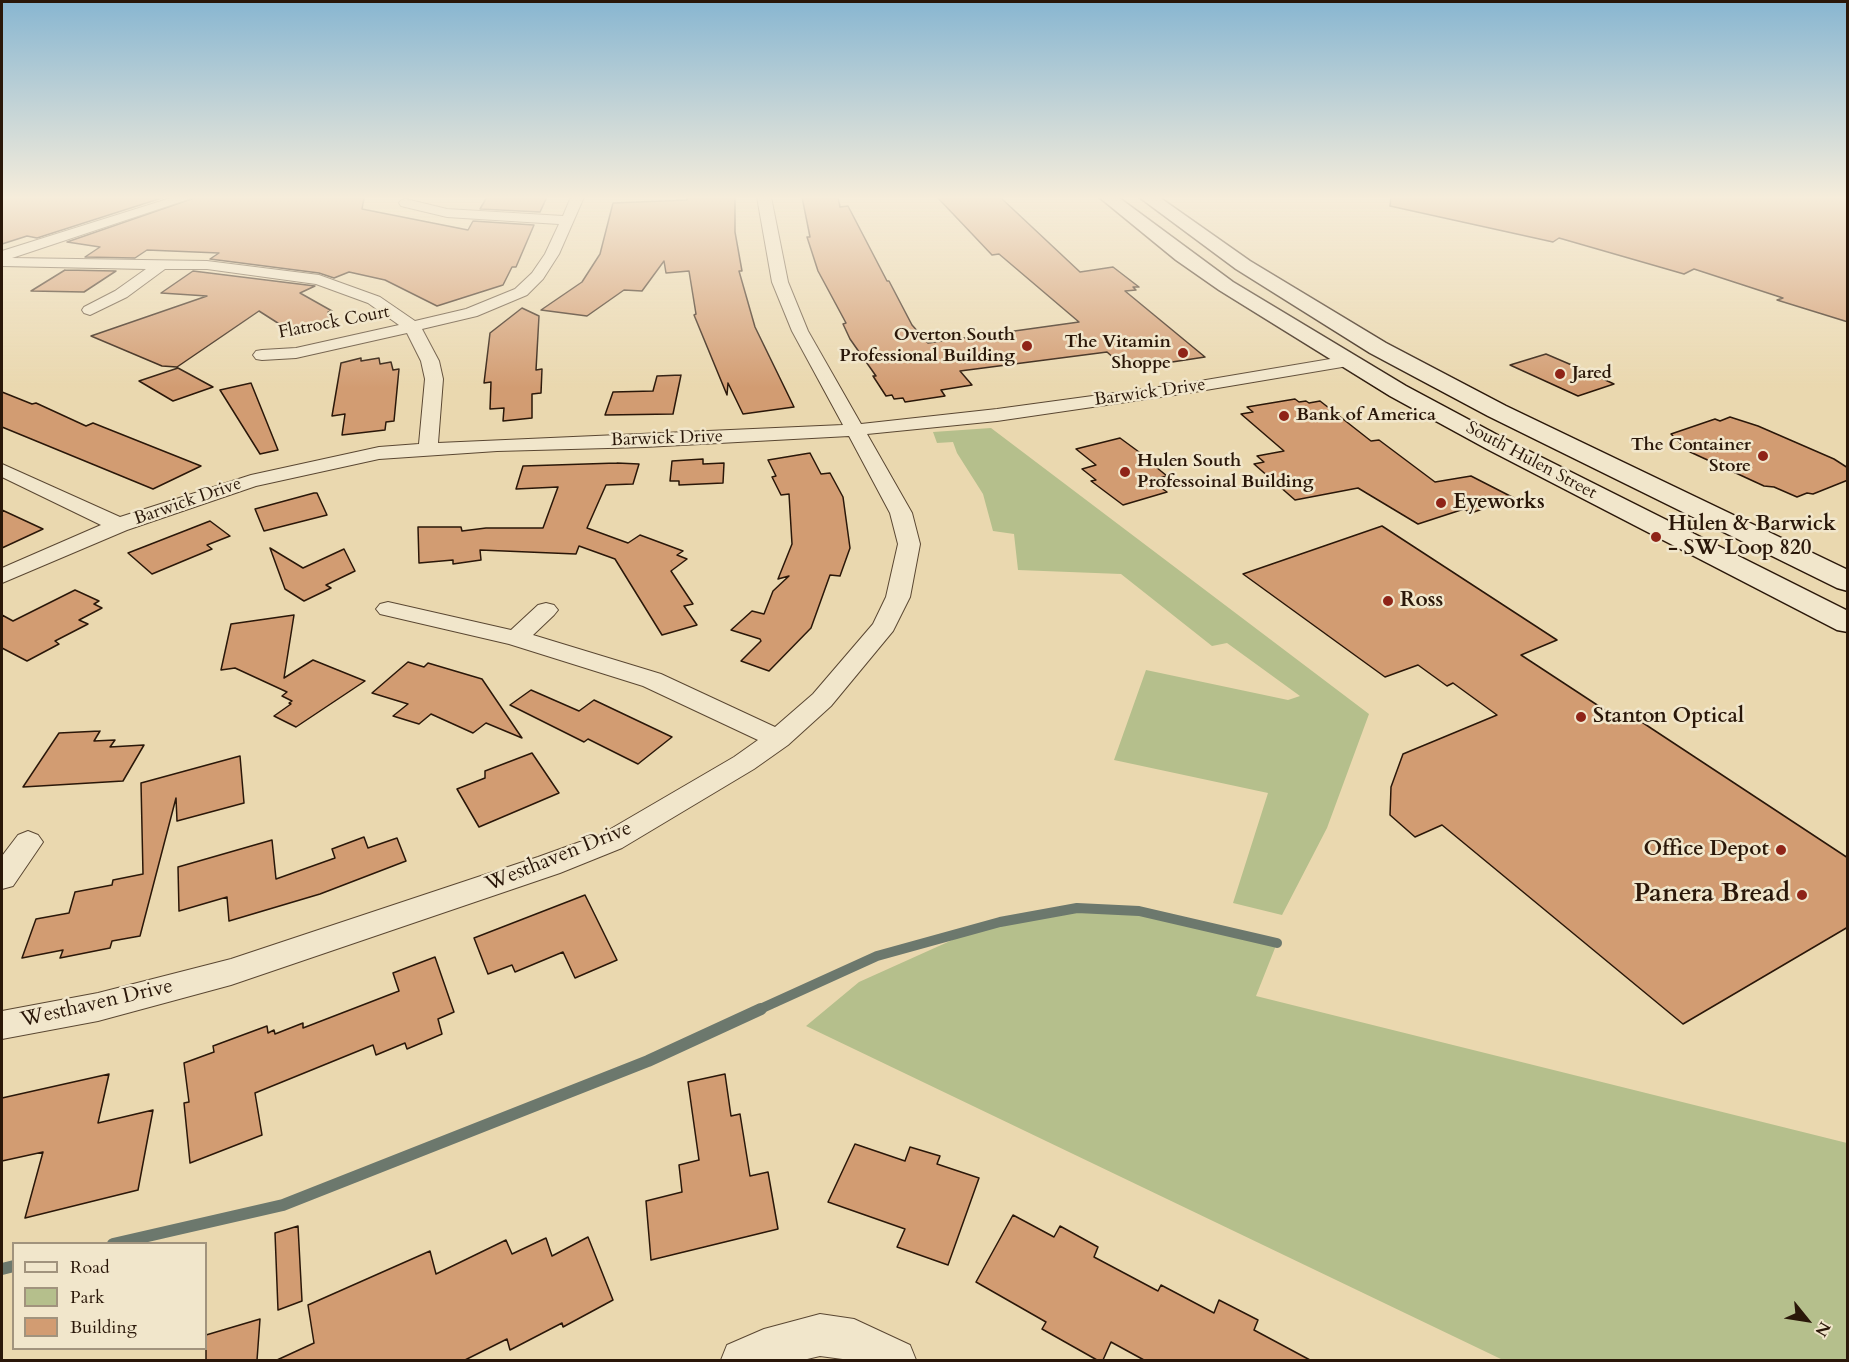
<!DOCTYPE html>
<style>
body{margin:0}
#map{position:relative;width:1849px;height:1362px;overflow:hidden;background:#ead8af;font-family:Cardo,serif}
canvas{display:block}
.frame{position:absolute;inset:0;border:3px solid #2a1709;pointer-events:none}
.legend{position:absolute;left:12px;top:1242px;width:195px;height:108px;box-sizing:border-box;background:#f1e6cb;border:2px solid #a1937d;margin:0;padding:8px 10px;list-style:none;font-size:18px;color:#2a1709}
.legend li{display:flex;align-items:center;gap:12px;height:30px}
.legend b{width:30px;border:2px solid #a1937d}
.north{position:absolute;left:1777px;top:1290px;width:60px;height:60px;-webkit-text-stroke:4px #f1e6cb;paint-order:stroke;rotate:120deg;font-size:16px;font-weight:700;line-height:24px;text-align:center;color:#2a1709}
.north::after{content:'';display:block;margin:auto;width:21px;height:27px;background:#2a1709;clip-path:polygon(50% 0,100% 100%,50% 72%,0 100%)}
</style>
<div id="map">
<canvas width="1849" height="1362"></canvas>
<div class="frame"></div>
<ul class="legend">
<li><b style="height:8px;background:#f1e6cb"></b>Road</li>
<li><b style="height:16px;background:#b5bf8c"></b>Park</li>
<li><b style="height:16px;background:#d29c72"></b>Building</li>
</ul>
<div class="north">N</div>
</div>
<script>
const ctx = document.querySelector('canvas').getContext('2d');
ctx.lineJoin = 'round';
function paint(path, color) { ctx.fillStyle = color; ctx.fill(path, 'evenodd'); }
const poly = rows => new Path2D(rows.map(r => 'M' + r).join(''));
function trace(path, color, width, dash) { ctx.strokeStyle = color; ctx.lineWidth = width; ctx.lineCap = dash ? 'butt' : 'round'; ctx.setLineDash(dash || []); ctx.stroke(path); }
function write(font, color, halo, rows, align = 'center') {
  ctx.font = font + ' Cardo,serif'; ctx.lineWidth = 5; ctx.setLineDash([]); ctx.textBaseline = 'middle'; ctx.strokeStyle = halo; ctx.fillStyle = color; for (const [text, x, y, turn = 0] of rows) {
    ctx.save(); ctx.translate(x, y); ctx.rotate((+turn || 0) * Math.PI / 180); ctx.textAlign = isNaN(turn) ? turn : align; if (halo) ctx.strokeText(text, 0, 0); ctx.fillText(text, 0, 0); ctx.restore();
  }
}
const green = poly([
 [991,428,1369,714,1327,828,1282,915,1233,903,1268,793,1114,760,1146,670,1288,700,1300,696,1227,643,1212,646,1121,574,1018,570,1014,534,993,531,983,494,957,453,953,442,937,443,933,432],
 [1068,910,1139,911,1277,943,1256,996,1847,1143,1847,1360,1503,1360,806,1026,859,982,979,928]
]);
const streamFar1 = poly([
 [758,1010,877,956,1000,922,1077,908,1139,911,1277,943]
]);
const stream = poly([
 [113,1244,283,1205,648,1061,761,1009],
 [2,1269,14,1266]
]);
const building = poly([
 [2,197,165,197,37,238,27,236,2,244,2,197],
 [197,197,364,198,362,209,468,230,473,221,534,225,516,267,512,267,503,285,437,306,385,280,349,272,334,278,319,273,210,259,219,253,147,250,135,258,85,257,100,247,67,242,197,197],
 [487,197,547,197,540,212,480,209,487,197],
 [687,197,735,197,735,232,742,271,739,271,755,327,794,407,743,414,728,383,727,395,694,315,696,314,689,271,666,273,664,261,642,291,624,290,587,316,541,310,582,282,600,254,613,203,687,200,687,197],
 [802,197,838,197,840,207,848,206,887,281,889,281,912,325,928,343,1079,322,999,254,992,255,937,197,1000,197,1080,272,1113,267,1139,287,1133,287,1136,290,1125,291,1205,357,1126,369,1107,352,960,371,972,385,941,390,945,396,905,402,903,398,894,399,892,395,886,396,873,376,876,376,850,339,843,324,846,323,818,271,807,237,810,237,802,197],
 [1391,197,1848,197,1848,322,1777,300,1783,298,1694,269,1684,274,1559,238,1553,242,1390,206,1391,197],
 [65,270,116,271,84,292,31,291,65,270],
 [193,271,315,286,300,293,332,311,328,312,333,315,328,316,337,321,295,334,259,311,177,367,162,366,91,336,207,296,161,293,193,271],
 [522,308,539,316,536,370,542,369,541,393,532,394,532,418,503,421,504,408,490,409,491,382,484,383,490,333,522,308],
 [1546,354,1588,372,1614,384,1578,396,1510,365,1546,354],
 [361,358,361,361,379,358,380,364,391,362,393,370,399,369,394,421,386,422,385,430,342,435,345,414,332,416,341,363,361,358],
 [178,368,213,387,173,401,139,381,178,368],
 [681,375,673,414,605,415,613,392,653,391,657,376,681,375],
 [251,383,278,450,260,454,220,390,251,383],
 [2,392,32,404,36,403,86,426,93,423,201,466,153,489,2,427,2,392],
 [1295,399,1299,402,1306,401,1309,403,1320,401,1371,441,1379,440,1435,482,1471,476,1514,498,1471,513,1464,509,1418,524,1358,488,1295,500,1254,464,1264,462,1257,456,1284,451,1241,414,1253,412,1247,407,1295,399],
 [1730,417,1758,426,1834,459,1848,468,1848,480,1813,494,1807,493,1797,497,1774,487,1764,486,1688,451,1671,434,1715,419,1720,421,1730,417],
 [1120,438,1154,463,1151,463,1167,476,1150,480,1167,492,1123,505,1091,481,1096,480,1082,469,1096,465,1076,449,1120,438],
 [810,453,821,474,830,473,843,497,850,548,840,576,830,575,811,628,769,671,741,661,761,641,760,639,731,630,752,611,764,614,773,591,789,576,778,579,792,544,789,494,781,495,772,477,776,476,768,460,810,453],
 [703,459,703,464,724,463,723,483,679,485,679,481,670,481,672,461,703,459],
 [617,463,639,464,633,484,606,485,587,528,628,543,640,535,683,551,677,555,687,559,671,571,693,604,684,606,697,625,662,635,615,559,579,546,576,554,480,550,481,560,453,564,453,560,419,563,418,527,461,527,462,531,486,528,543,528,558,487,516,489,523,466,617,463],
 [314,493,317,493,327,515,264,531,255,509,314,493],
 [2,510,43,529,2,548,2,510],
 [210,521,230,536,207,545,212,549,152,574,128,553,210,521],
 [1382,526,1557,640,1521,655,1617,718,1628,713,1848,858,1848,927,1683,1024,1442,825,1415,837,1390,815,1391,787,1403,754,1497,715,1453,683,1447,686,1418,665,1385,677,1243,574,1382,526],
 [270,548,303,568,344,549,355,571,326,585,331,588,304,601,285,589,270,548],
 [75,590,99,601,94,604,102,608,79,620,88,624,55,641,59,644,27,661,2,648,2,615,13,621,75,590],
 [294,615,284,678,313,660,365,681,296,727,274,716,291,704,289,703,292,701,282,696,287,692,235,668,221,670,231,624,294,615],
 [408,662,424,667,428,663,482,679,522,738,486,723,473,733,431,714,419,724,393,716,408,704,372,693,408,662],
 [531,690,579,711,594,700,672,737,638,764,588,739,584,742,510,705,531,690],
 [100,731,94,741,115,740,110,747,144,745,123,781,23,787,59,733,100,731],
 [532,753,559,793,479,827,457,789,485,778,485,771,532,753],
 [240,756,244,803,177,821,176,798,140,936,112,941,110,948,60,958,63,950,22,958,36,919,69,913,75,892,112,885,113,880,143,874,141,783,240,756],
 [364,837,368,848,397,838,406,861,320,894,229,921,227,897,179,911,178,867,272,840,276,879,335,858,332,849,364,837],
 [585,895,617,960,575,978,563,952,515,972,512,965,488,974,474,938,585,895],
 [435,957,454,1012,438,1019,442,1034,407,1049,405,1043,376,1055,373,1045,255,1093,262,1135,190,1163,184,1103,189,1102,184,1063,214,1052,213,1046,267,1026,268,1033,274,1030,275,1034,303,1023,303,1028,399,991,393,973,435,957],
 [109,1074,98,1123,153,1110,138,1190,25,1218,43,1152,2,1161,2,1098,109,1074],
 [725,1074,731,1116,740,1114,750,1176,768,1172,778,1229,651,1260,646,1201,682,1192,679,1165,699,1160,688,1082,725,1074],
 [855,1144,905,1161,910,1147,940,1156,937,1164,979,1178,948,1265,897,1247,905,1229,828,1202,855,1144],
 [1013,1215,1054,1237,1060,1226,1098,1247,1094,1257,1158,1291,1161,1285,1214,1313,1219,1300,1258,1320,1254,1330,1310,1360,1144,1360,1111,1342,1103,1360,1097,1360,1042,1329,1046,1322,976,1282,1013,1215],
 [298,1226,302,1301,278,1310,275,1233,298,1226],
 [588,1237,613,1300,563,1327,562,1323,510,1350,507,1339,465,1360,277,1360,314,1343,308,1305,430,1251,436,1274,506,1240,512,1254,546,1238,552,1256,588,1237],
 [260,1319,257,1360,206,1360,206,1335,260,1319]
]);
const street = poly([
 [174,197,195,197,12,258,207,261,319,275,380,297,415,321,466,309,515,289,532,273,545,254,559,224,447,217,401,206,399,203,401,200,406,199,447,209,563,216,571,197,584,197,559,254,543,279,527,295,477,316,422,329,439,361,443,379,438,443,843,425,792,331,772,282,757,197,771,197,788,282,808,331,861,424,997,409,1188,383,1348,356,1354,357,1357,361,1354,365,1348,366,1188,393,997,421,867,434,912,513,920,544,910,597,893,631,831,706,788,745,754,769,622,848,560,873,231,985,98,1021,2,1039,2,1011,98,993,231,959,538,857,602,834,734,757,758,740,643,686,509,644,380,614,376,609,380,604,388,602,511,630,538,605,546,603,554,605,558,610,554,615,533,635,661,674,775,727,813,694,873,624,886,597,898,544,890,513,849,436,645,447,497,451,379,459,256,486,127,530,2,583,2,568,101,525,2,477,2,464,120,517,251,475,379,447,419,444,425,379,421,361,407,333,296,358,262,360,256,359,253,355,256,351,262,350,296,348,399,325,368,303,316,284,207,269,165,269,127,297,90,315,84,313,82,310,84,307,115,291,146,269,2,266,2,251,174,197],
 [28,831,38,835,43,842,13,886,2,889,2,856,18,835,28,831],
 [820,1314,854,1319,910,1345,916,1360,850,1360,820,1356,803,1360,721,1360,727,1345,764,1329,820,1314]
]);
const secondary = poly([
 [1099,197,1118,197,1233,282,1406,386,1505,439,1848,611,1848,632,1837,630,1487,449,1390,396,1219,290,1176,260,1099,197],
 [1139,197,1159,197,1250,261,1386,343,1506,406,1848,570,1848,591,1837,588,1488,416,1370,353,1236,269,1139,197]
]);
const markers = [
 [1027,346,6,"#8f2418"],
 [1183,353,6,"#8f2418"],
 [1560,374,6,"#8f2418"],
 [1284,416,6,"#8f2418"],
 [1763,456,6,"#8f2418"],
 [1125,472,6,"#8f2418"],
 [1441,503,6,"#8f2418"],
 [1656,537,6,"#8f2418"],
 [1388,601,6,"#8f2418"],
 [1581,717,6,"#8f2418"],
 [1781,850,6,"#8f2418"],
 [1802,895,6,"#8f2418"]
];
const farStreetnames = [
 ["Flatrock Court",334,323,-11],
 ["Barwick Drive",1150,393,-8],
 ["Barwick Drive",667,439,-2],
 ["South Hulen Street",1531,461,28],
 ["Barwick Drive",188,502,-19]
];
const farPoinames = [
 ["Overton South",1015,336],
 ["Professional Building",1015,357],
 ["The Vitamin",1171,343],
 ["Shoppe",1171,364],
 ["Jared",1572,374,"left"],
 ["Bank of America",1296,416,"left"],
 ["The Container",1751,446],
 ["Store",1751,467],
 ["Hulen South",1137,462,"left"],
 ["Professoinal Building",1137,483,"left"]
];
const poiNames = [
 ["Eyeworks",1453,503],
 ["Hulen & Barwick",1668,525],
 ["- SW Loop 820",1668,549],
 ["Ross",1400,601],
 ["Stanton Optical",1593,717],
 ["Office Depot",1769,850,"right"]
];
const streetNames = [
 ["Westhaven Drive",559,857,-22],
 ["Westhaven Drive",97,1004,-13]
];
const nearPoinames = [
 ["Panera Bread",1790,895]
];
paint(green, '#b5bf8c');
trace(streamFar1, '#6c786d', 10);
trace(stream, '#6c786d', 12);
paint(building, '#d29c72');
trace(building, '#2a1709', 1.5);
trace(street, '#5a4732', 2);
trace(secondary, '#2a1709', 3);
paint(street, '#f1e6cb');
paint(secondary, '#f1e6cb');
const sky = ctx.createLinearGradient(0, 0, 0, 388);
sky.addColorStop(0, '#88b6d1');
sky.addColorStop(0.51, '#f6eddb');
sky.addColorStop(1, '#f6eddb00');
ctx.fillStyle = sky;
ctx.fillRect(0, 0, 1849, 388);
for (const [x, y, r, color] of markers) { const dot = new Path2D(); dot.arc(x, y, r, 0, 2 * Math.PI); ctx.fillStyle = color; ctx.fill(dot); trace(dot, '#f1e6cb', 2); }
write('18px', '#2a1709', '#f1e6cb', farStreetnames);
write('bold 18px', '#2a1709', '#f1e6cb', farPoinames, 'right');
write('bold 21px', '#2a1709', '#f1e6cb', poiNames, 'left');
write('21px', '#2a1709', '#f1e6cb', streetNames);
write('bold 26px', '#2a1709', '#f1e6cb', nearPoinames, 'right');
</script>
